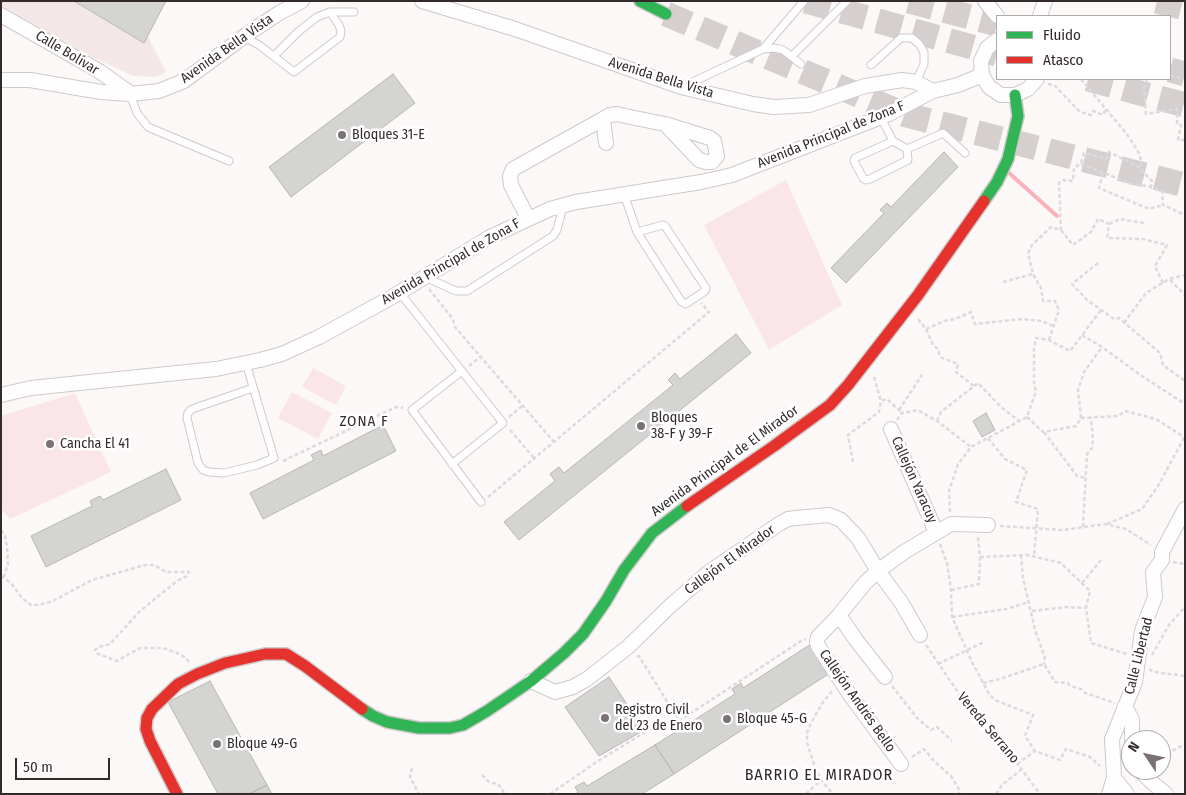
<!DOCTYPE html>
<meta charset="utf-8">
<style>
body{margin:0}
#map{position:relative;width:1186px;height:795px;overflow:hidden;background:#fdf8f8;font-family:"Fira Sans Condensed",sans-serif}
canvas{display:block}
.frame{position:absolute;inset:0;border:2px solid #332a2b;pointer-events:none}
.legend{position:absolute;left:996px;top:15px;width:175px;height:65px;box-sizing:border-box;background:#fff;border:1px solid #adaaaa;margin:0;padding:6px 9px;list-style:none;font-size:15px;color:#332a2b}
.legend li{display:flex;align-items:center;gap:10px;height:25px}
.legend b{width:25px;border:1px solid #adaaaa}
.north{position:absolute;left:1121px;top:730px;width:50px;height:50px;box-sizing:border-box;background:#fff;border:1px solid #adaaaa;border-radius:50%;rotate:304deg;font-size:14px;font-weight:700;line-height:20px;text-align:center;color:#332a2b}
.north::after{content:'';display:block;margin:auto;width:18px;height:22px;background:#7a7273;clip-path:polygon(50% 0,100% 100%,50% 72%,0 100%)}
.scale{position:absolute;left:15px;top:758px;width:95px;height:22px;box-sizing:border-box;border:2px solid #332a2b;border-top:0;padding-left:6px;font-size:15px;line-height:18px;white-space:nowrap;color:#332a2b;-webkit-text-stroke:4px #fff;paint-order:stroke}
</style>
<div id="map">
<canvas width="1186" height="795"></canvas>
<div class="frame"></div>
<ul class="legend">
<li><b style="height:6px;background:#30b455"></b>Fluido</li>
<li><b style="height:6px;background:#e5322d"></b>Atasco</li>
</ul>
<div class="north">N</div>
<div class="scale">50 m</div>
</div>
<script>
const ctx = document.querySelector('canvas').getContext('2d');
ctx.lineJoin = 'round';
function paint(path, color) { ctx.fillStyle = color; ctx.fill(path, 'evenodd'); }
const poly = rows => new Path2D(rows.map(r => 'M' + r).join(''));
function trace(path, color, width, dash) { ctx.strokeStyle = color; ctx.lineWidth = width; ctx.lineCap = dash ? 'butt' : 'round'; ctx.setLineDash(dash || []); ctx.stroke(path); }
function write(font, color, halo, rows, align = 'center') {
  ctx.font = font + ' "Fira Sans Condensed",sans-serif'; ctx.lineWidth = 5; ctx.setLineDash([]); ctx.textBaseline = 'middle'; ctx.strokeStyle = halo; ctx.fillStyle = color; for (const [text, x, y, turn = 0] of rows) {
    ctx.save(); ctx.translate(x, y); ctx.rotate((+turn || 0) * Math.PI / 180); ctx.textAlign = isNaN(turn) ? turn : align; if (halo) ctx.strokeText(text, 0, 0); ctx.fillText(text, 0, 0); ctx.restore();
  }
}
const built = poly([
 [1,1,166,1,147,35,166,72,156,77,133,76,88,55,1,5]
]);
const green = poly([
 [786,180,842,305,769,350,704,225],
 [313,368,346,386,336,405,302,387],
 [292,392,332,413,318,439,278,418],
 [75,393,111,472,10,519,1,509,1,416]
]);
const stream = poly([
 [1008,172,1057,216]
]);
const building = poly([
 [74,1,166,1,144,43,74,1],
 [393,74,415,103,291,197,269,167,393,74],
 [944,152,958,167,846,283,831,268,884,213,880,210,887,203,891,207,944,152],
 [736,334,751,353,519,540,504,522,555,481,550,474,559,467,564,473,673,385,668,380,675,373,680,379,736,334],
 [986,413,995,430,982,437,973,421,986,413],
 [383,425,396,451,263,519,250,493,314,460,311,455,321,450,323,456,383,425],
 [166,469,181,500,46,567,31,536,92,506,90,501,100,496,103,500,166,469],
 [811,644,830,673,674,774,655,745,735,694,732,689,741,683,743,688,811,644],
 [609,677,644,730,599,756,565,707,609,677],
 [210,681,267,785,249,794,218,794,168,702,210,681],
 [655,745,674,774,642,794,576,794,578,792,575,787,584,782,587,786,655,745],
 [267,785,272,794,249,794,267,785]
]);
const highwayTunnel = poly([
 [806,1,997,54],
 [909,1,997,24],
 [1157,1,1185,8],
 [666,14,906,115,1185,185],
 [1170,70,1185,74],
 [1088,79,1185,105]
]);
const path = poly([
 [1170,76,1185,79],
 [1081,79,1129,137,1140,155,1142,171,1152,181,1151,187],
 [1147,79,1144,87,1146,114,1177,109,1177,124,1181,125,1178,140,1185,140],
 [1048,84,1054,85,1080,112,1091,115,1093,111,1103,115,1106,108],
 [1081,164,1132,184,1147,186,1162,191,1163,205,1185,215],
 [1103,173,1099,188,1149,209,1163,205],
 [1109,224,1120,219,1144,223],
 [1061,230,1073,245,1091,232,1098,219,1109,224,1107,238,1143,239,1167,245,1155,266,1163,283],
 [1098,263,1072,284,1087,300,1114,319,1119,318,1160,353,1163,365,1185,381],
 [1170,280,1185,295],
 [1003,282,1033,274],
 [429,289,453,319,455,327,554,442],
 [918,319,926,329,933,345,938,349,940,357,958,364,956,372,974,386],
 [1124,323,1146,293,1169,279,1185,275],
 [926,329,944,321,955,319,971,312,975,324,1022,319,1042,321,1053,326],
 [1082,335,1102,347,1139,374,1185,404],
 [1049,340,1059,310,1055,301,1043,301,1041,288,1033,274,1028,253,1032,245,1051,227,1061,230,1059,183,1062,180,1073,181,1074,168,1081,163,1084,153,1106,159,1109,152,1141,168],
 [469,366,480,357],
 [874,377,881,401,887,399,902,413],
 [899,410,922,375],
 [509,417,523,405],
 [1027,417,1043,432,1076,426,1081,418,1078,390,1084,372,1102,347],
 [1081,418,1118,416,1125,411,1156,419,1184,437],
 [897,420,902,413,918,410,937,421,971,447],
 [937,421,941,412,978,383,1001,407,1019,421],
 [510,430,534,458],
 [1044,432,1077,476,1086,478],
 [988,438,1005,459,1027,470,1016,502,1038,509,1034,556],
 [283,461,396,407,403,408],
 [853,462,848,435,879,412,881,401],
 [488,497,709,312,701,303],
 [950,512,949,491,958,464,971,447,1027,417,1036,391,1034,383,1034,347,1036,338,1049,340,1070,351,1101,310],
 [1107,524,1142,509,1158,486,1185,436],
 [1000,526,1063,530,1105,524,1126,529,1151,545],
 [1083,527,1087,454,1092,448,1093,440,1091,417],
 [1,530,5,536,7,547,8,564,4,577],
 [940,544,947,563,951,590,952,617,972,662,989,694,995,700,1033,715,1025,736,1035,751],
 [1021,555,1023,578,1035,630,1045,658,1044,664],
 [980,557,1027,555,1061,563,1090,591,1086,608,1091,643,1127,654],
 [1173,562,1185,564],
 [1,576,11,583,22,598,31,605,39,605,53,601,92,580,145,565,154,565,166,572,189,572,187,576,177,581,140,611,110,644,98,647,95,650,98,654,117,661,140,648,163,648,177,653,186,658,189,662],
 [1082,583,1101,560],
 [951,590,979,584,980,557,978,537],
 [1032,611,1067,607,1086,608],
 [952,617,1006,609,1029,602],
 [926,645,972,713,982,717,1040,794],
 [1152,655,1169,625,1185,607],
 [637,657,639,656,679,721],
 [938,664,984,642],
 [1149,669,1154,672,1185,676],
 [983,683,1000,679,1044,664,1055,682,1068,683,1070,686,1081,689,1085,693,1115,703],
 [892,686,917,718,931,730,937,727,952,741],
 [832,691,823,702,811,723,807,733,807,742,815,768,821,780,833,794],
 [912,757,924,749,935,762,951,776,960,791,959,794],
 [1161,757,1185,744],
 [1017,764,1035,751,1060,760,1066,749,1090,757,1100,766],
 [412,768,410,777,419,794],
 [482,775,489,782,498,784,505,794],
 [550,794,598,761,655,726,679,721,801,641,806,639],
 [806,794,821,780],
 [996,794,1002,785,1022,769]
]);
const lane = poly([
 [244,37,259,45,294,72,340,37,341,31,339,25,330,12],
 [763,49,804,1],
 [274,56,298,32,317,17,330,12,354,12],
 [792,56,847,1],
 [871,65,901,38,912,38,919,44,924,52,924,64,916,82],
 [684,86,763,49,775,48,783,50,801,64],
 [130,94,137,113,148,127,229,161],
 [881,118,893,141,907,149,908,160,870,179,866,180,863,178,854,161,855,158,893,141],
 [907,149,943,133,965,153],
 [624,194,637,232,681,301,685,304,687,303,705,291,706,288,665,226,663,225,637,232],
 [425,277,456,291,467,291,553,236,557,230,563,206],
 [400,293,503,423,452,464],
 [246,363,274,458,257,465,224,473,209,472,203,470,198,463,187,418,188,413,192,409,253,388],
 [462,371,412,410,481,502]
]);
const street = poly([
 [422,1,515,29,681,87,753,104,774,107,809,105,865,86,902,80,916,82,933,91],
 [985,1,997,16],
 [1,15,99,71,130,93],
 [1040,16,1045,1],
 [997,40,987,48,981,61,982,75,989,87,1001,95,1015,95,1028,89,1037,79],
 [1,80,30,80,101,92,130,94,159,91,184,81,246,35,279,13,302,1],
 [603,119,606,143],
 [528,218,511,185,510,176,513,169,610,115,617,114,630,117,665,124,710,138,714,141,717,156,712,162,706,162,699,160,665,124],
 [1,395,31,388,216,369,260,360,282,354,319,337,392,297,490,237,550,209,576,202,701,182,732,175,889,114,933,91,958,85,982,75],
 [891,429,936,532],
 [839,615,856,640,885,677],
 [531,681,555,692,573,687,587,679,628,647,669,607,709,572,779,524,788,519,796,518,829,515,841,520,858,538,878,571,901,602,920,635],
 [1125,706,1132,720,1132,740],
 [901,764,848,692,818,646,817,642,818,637,839,615,865,583,878,571,904,552,951,524,988,525],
 [1139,770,1155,785,1166,794],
 [1114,778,1127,794],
 [1109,794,1114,778,1112,739,1135,682,1142,631,1155,597,1153,572,1162,560,1162,552,1185,509]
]);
const fast = poly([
 [640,1,666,14],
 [984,201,997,182,1008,159,1018,116,1015,95],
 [362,709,373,716,387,722,419,728,450,728,463,725,487,711,531,681,564,653,583,634,606,601,624,570,652,533,687,506]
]);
const jam = poly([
 [687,506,774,446,830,405,848,385,918,295,984,201],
 [177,794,150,741,146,729,147,718,152,709,178,684,197,674,225,663,265,654,286,654,305,666,362,709]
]);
const markers = [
 [342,135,5,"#7a7273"],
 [641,426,5,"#7a7273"],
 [50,444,5,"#7a7273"],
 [605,718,5,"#7a7273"],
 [727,719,5,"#7a7273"],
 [217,744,5,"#7a7273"]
];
const streetNames = [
 ["Avenida Bella Vista",227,49,-35],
 ["Calle Bolívar",67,53,31],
 ["Avenida Bella Vista",661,78,17],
 ["Avenida Principal de Zona F",831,135,-22],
 ["Avenida Principal de Zona F",451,262,-30],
 ["Avenida Principal de El Mirador",725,461,-36],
 ["Callejón Yaracuy",914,480,66],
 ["Callejón El Mirador",730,560,-36],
 ["Calle Libertad",1139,656,-76],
 ["Callejón Andrés Bello",857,701,55],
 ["Vereda Serrano",988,728,50]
];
const poiNames = [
 ["Bloques 31-E",352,135],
 ["Bloques",651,418],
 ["38-F y 39-F",651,434],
 ["Cancha El 41",60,444],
 ["Registro Civil",615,710],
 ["del 23 de Enero",615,726],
 ["Bloque 45-G",737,719],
 ["Bloque 49-G",227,744]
];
const neighbourhoodNames = [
 ["ZONA F",364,422]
];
const quarterNames = [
 ["BARRIO EL MIRADOR",819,776]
];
paint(built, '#f4e7e8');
paint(green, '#fae6e8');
trace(stream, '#f9b1bb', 4);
paint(building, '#d4d5d2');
trace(building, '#b7b7b5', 1);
trace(highwayTunnel, '#d5cfcf', 25, [25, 12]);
trace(lane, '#cfc9c9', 9);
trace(street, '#cfc9c9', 16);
trace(fast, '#cfc9c9', 14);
trace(jam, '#cfc9c9', 14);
trace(path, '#dddadb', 2.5, [4, 2.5]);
trace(lane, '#fffefe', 7);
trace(street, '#fffefe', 14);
trace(fast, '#30b455', 11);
trace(jam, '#e5322d', 11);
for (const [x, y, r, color] of markers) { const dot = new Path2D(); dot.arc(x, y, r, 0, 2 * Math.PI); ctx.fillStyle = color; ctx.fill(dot); trace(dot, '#fff', 2); }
write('14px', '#332a2b', '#fff', streetNames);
write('14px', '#332a2b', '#fff', poiNames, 'left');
ctx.letterSpacing = '1px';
write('15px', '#332a2b', '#fff', neighbourhoodNames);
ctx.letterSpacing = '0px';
ctx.letterSpacing = '1px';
write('16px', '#332a2b', '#fff', quarterNames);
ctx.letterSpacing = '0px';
</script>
